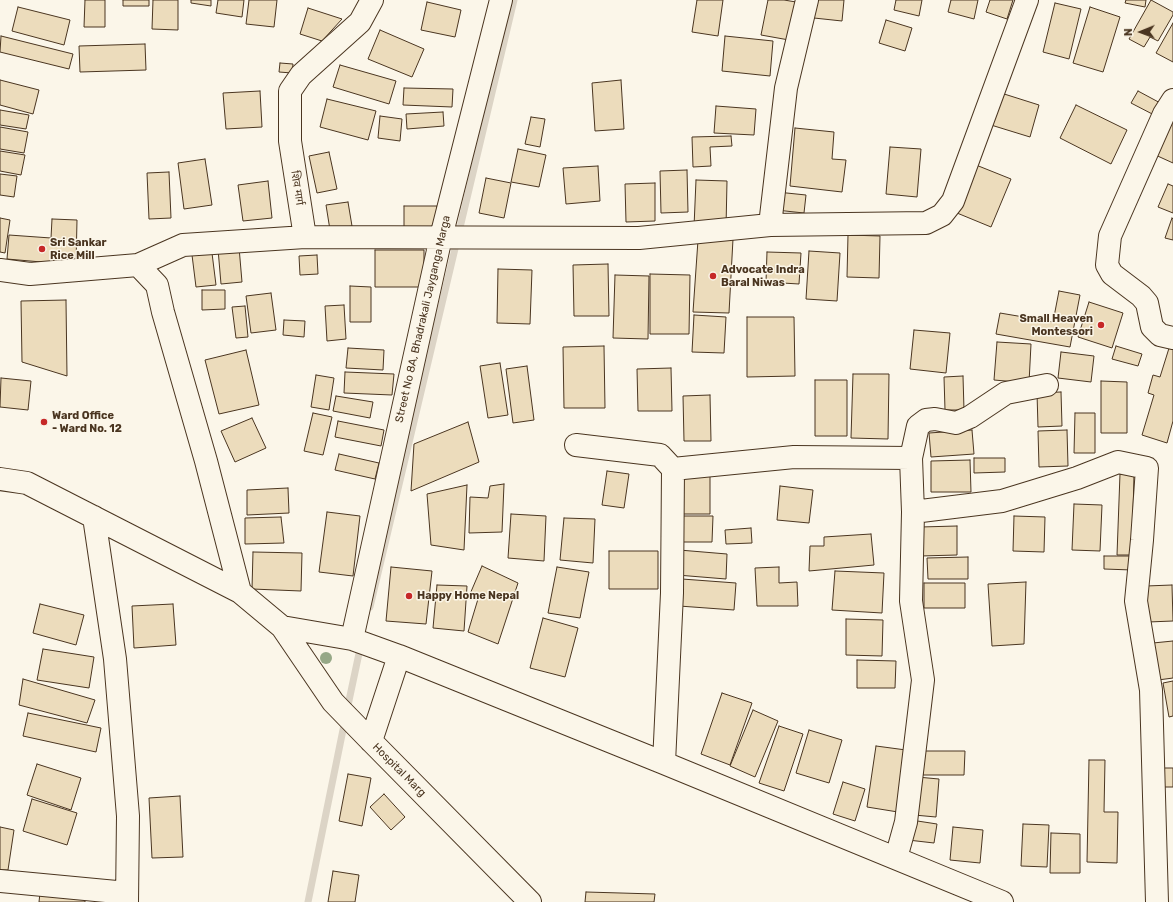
<!DOCTYPE html>
<meta charset="utf-8">
<style>
body{margin:0}
#map{position:relative;width:1173px;height:902px;overflow:hidden;background:#fbf6e9;font-family:Rubik,sans-serif}
canvas{display:block}
.north{position:absolute;left:1121px;top:12px;width:40px;height:40px;-webkit-text-stroke:3px #fbf6e9;paint-order:stroke;rotate:269deg;font-size:11px;font-weight:700;line-height:16px;text-align:center;color:#4a3520}
.north::after{content:'';display:block;margin:auto;width:14px;height:18px;background:#4a3520;clip-path:polygon(50% 0,100% 100%,50% 72%,0 100%)}
</style>
<div id="map">
<canvas width="1173" height="902"></canvas>
<div class="north">N</div>
</div>
<script>
const ctx = document.querySelector('canvas').getContext('2d');
ctx.lineJoin = 'round';
const poly = rows => new Path2D(rows.map(r => 'M' + r).join(''));
function trace(path, color, width, dash) { ctx.strokeStyle = color; ctx.lineWidth = width; ctx.lineCap = dash ? 'butt' : 'round'; ctx.setLineDash(dash || []); ctx.stroke(path); }
function paint(path, color) { ctx.fillStyle = color; ctx.fill(path, 'evenodd'); }
function write(font, color, halo, rows, align = 'center') {
  ctx.font = font + ' Rubik,"Noto Sans Devanagari",sans-serif'; ctx.lineWidth = 3; ctx.setLineDash([]); ctx.textBaseline = 'middle'; ctx.strokeStyle = halo; ctx.fillStyle = color; for (const [text, x, y, turn = 0] of rows) {
    ctx.save(); ctx.translate(x, y); ctx.rotate((+turn || 0) * Math.PI / 180); ctx.textAlign = isNaN(turn) ? turn : align; if (halo) ctx.strokeText(text, 0, 0); ctx.fillText(text, 0, 0); ctx.restore();
  }
}
const stream = poly([
 [370,607,514,0],
 [347,710,361,644],
 [308,902,345,720]
]);
const building = poly([
 [85,0,105,0,105,27,84,27,85,0],
 [123,0,149,0,149,6,123,6,123,0],
 [153,0,178,0,178,30,152,29,153,0],
 [191,0,211,0,211,6,191,3,191,0],
 [218,0,244,0,242,17,216,13,218,0],
 [249,0,277,0,274,27,246,24,249,0],
 [697,0,723,0,718,36,692,32,697,0],
 [768,0,784,0,796,2,789,40,761,35,768,0],
 [816,0,844,0,842,21,814,18,816,0],
 [896,0,922,0,919,16,894,10,896,0],
 [951,0,978,0,974,19,948,12,951,0],
 [990,0,1013,0,1007,19,986,12,990,0],
 [1126,0,1146,0,1145,7,1125,3,1126,0],
 [1151,0,1173,12,1173,15,1158,41,1150,37,1144,47,1129,39,1151,0],
 [427,2,461,10,455,37,421,30,427,2],
 [1055,3,1081,9,1069,59,1043,52,1055,3],
 [18,7,70,20,64,45,12,31,18,7],
 [1090,7,1120,17,1103,72,1073,63,1090,7],
 [308,8,342,19,322,41,300,34,308,8],
 [886,20,912,28,905,51,879,43,886,20],
 [1173,23,1173,62,1156,53,1173,23],
 [380,30,424,49,412,77,368,59,380,30],
 [1,36,73,54,69,69,0,52,1,36],
 [725,36,773,41,770,76,722,71,725,36],
 [145,44,146,70,80,72,79,46,145,44],
 [280,63,293,64,292,73,279,72,280,63],
 [340,65,396,81,389,104,333,87,340,65],
 [0,80,39,90,33,114,0,105,0,80],
 [621,80,624,129,595,131,592,83,621,80],
 [404,88,453,89,452,107,403,105,404,88],
 [260,91,262,127,226,129,223,93,260,91],
 [1138,91,1164,105,1158,117,1131,103,1138,91],
 [1001,93,1039,105,1030,137,991,125,1001,93],
 [327,99,376,111,368,140,320,127,327,99],
 [1076,105,1127,130,1111,164,1060,138,1076,105],
 [716,106,756,109,754,135,714,133,716,106],
 [0,110,29,115,26,129,0,125,0,110],
 [443,112,444,126,407,129,406,114,443,112],
 [380,116,402,119,400,141,378,138,380,116],
 [531,117,545,119,540,147,525,144,531,117],
 [1173,117,1173,163,1151,153,1173,117],
 [0,127,28,132,24,153,0,149,0,127],
 [795,128,834,132,832,159,846,160,842,192,790,186,795,128],
 [731,136,732,146,710,147,711,166,693,167,692,137,731,136],
 [890,147,921,149,917,197,886,194,890,147],
 [518,149,546,155,539,187,511,182,518,149],
 [0,151,25,155,21,175,0,171,0,151],
 [329,152,337,189,317,193,309,156,329,152],
 [205,159,212,205,184,209,178,163,205,159],
 [976,165,1011,179,991,227,957,213,976,165],
 [598,166,600,201,566,204,563,168,598,166],
 [687,170,688,212,661,213,660,171,687,170],
 [169,172,171,218,149,219,147,173,169,172],
 [0,174,17,176,14,197,0,195,0,174],
 [486,178,511,183,504,218,479,213,486,178],
 [696,180,727,181,726,228,694,227,696,180],
 [268,181,272,218,243,221,238,185,268,181],
 [655,183,655,221,626,222,625,184,655,183],
 [1168,184,1173,186,1173,213,1158,207,1168,184],
 [777,192,806,195,804,213,776,210,777,192],
 [348,202,352,226,330,230,326,205,348,202],
 [404,206,437,206,436,233,404,233,404,206],
 [0,218,10,220,5,253,0,252,0,218],
 [1172,218,1173,219,1173,240,1165,238,1172,218],
 [52,219,77,220,76,265,7,259,9,235,51,238,52,219],
 [848,235,880,236,879,278,847,277,848,235],
 [733,239,729,313,693,312,698,240,733,239],
 [239,247,242,282,221,284,218,249,239,247],
 [375,250,424,250,424,287,375,287,375,250],
 [809,251,840,253,837,301,806,299,809,251],
 [767,252,801,253,799,284,766,282,767,252],
 [212,253,216,285,196,287,192,255,212,253],
 [317,255,318,274,300,275,299,256,317,255],
 [608,264,609,316,574,316,573,265,608,264],
 [498,269,532,270,530,324,497,323,498,269],
 [650,274,690,275,689,334,650,334,650,274],
 [615,275,649,276,648,339,613,338,615,275],
 [350,286,371,287,371,322,350,322,350,286],
 [202,290,225,290,225,309,202,310,202,290],
 [1059,291,1080,295,1070,347,996,334,1000,313,1053,322,1059,291],
 [271,293,276,330,251,333,246,296,271,293],
 [66,300,67,376,22,362,21,301,66,300],
 [1089,302,1123,313,1112,348,1078,337,1089,302],
 [344,305,346,339,327,341,325,306,344,305],
 [245,306,248,337,236,338,232,307,245,306],
 [694,315,726,317,724,353,692,352,694,315],
 [747,317,794,317,795,376,747,377,747,317],
 [284,320,305,321,304,337,283,335,284,320],
 [914,330,950,333,946,373,910,369,914,330],
 [997,342,1031,344,1029,383,994,380,997,342],
 [1170,345,1173,346,1173,421,1167,443,1142,435,1154,395,1148,393,1153,375,1160,377,1170,345],
 [604,346,605,408,564,408,563,347,604,346],
 [1116,346,1142,354,1138,366,1112,359,1116,346],
 [348,348,384,350,383,370,346,368,348,348],
 [246,350,259,405,219,414,205,360,246,350],
 [1061,352,1094,356,1091,382,1058,378,1061,352],
 [500,363,508,415,488,418,480,366,500,363],
 [527,366,534,420,513,423,506,369,527,366],
 [671,368,672,411,638,411,637,369,671,368],
 [345,372,394,374,392,395,344,393,345,372],
 [853,374,889,374,888,439,851,438,853,374],
 [316,375,334,378,329,410,311,407,316,375],
 [963,376,964,410,945,410,944,377,963,376],
 [1,378,31,381,28,410,0,407,1,378],
 [815,380,847,380,847,436,815,436,815,380],
 [1101,381,1127,382,1127,433,1101,433,1101,381],
 [1061,392,1062,426,1038,427,1037,393,1061,392],
 [710,395,711,441,684,441,683,396,710,395],
 [336,396,373,402,370,418,333,411,336,396],
 [313,413,332,417,323,455,304,451,313,413],
 [1075,413,1095,413,1095,453,1074,453,1075,413],
 [252,418,266,448,235,462,221,431,252,418],
 [338,421,384,430,381,446,335,437,338,421],
 [468,422,479,462,411,491,414,444,468,422],
 [972,430,974,454,931,457,929,433,972,430],
 [1067,430,1068,466,1039,467,1038,431,1067,430],
 [339,454,379,463,375,479,335,470,339,454],
 [974,458,1005,458,1005,472,974,473,974,458],
 [970,460,971,492,931,492,931,461,970,460],
 [607,471,629,474,624,508,602,505,607,471],
 [676,472,710,472,710,514,676,514,676,472],
 [1120,474,1134,474,1132,555,1117,555,1120,474],
 [504,484,502,532,469,533,470,497,488,498,490,486,504,484],
 [467,485,464,550,431,545,427,494,467,485],
 [780,486,813,490,809,523,777,520,780,486],
 [288,488,289,513,247,515,247,490,288,488],
 [1074,504,1102,505,1100,551,1072,550,1074,504],
 [327,512,360,516,353,576,319,572,327,512],
 [511,514,546,516,544,561,508,558,511,514],
 [676,516,713,516,712,542,675,542,676,516],
 [1014,516,1045,517,1044,552,1013,551,1014,516],
 [281,517,284,543,245,544,245,518,281,517],
 [564,518,595,519,593,563,560,560,564,518],
 [957,526,957,555,920,556,920,527,957,526],
 [751,528,752,543,726,544,725,530,751,528],
 [871,534,874,565,809,571,810,546,824,546,824,537,871,534],
 [679,550,727,554,726,579,677,575,679,550],
 [609,551,658,551,658,589,609,589,609,551],
 [253,552,302,553,301,591,252,589,253,552],
 [1104,556,1132,556,1132,570,1104,569,1104,556],
 [968,557,968,579,928,579,927,558,968,557],
 [482,566,518,583,498,644,468,632,478,599,470,594,482,566],
 [391,567,432,571,426,624,386,621,391,567],
 [557,567,589,572,580,618,548,613,557,567],
 [779,567,779,583,797,582,798,606,757,606,755,568,779,567],
 [835,571,884,573,882,613,832,610,835,571],
 [682,579,736,583,734,610,679,606,682,579],
 [1026,582,1024,644,992,646,988,584,1026,582],
 [924,583,965,583,965,608,924,608,924,583],
 [437,585,467,586,464,631,433,628,437,585],
 [1172,585,1173,621,1148,622,1146,586,1172,585],
 [40,604,84,615,76,645,33,633,40,604],
 [173,604,176,645,134,648,132,606,173,604],
 [543,618,578,628,565,677,530,668,543,618],
 [846,619,883,620,882,656,846,655,846,619],
 [1173,641,1173,678,1158,680,1153,643,1173,641],
 [43,649,94,657,89,688,37,680,43,649],
 [857,660,896,661,895,688,857,688,857,660],
 [23,679,95,700,87,723,19,705,23,679],
 [1173,681,1173,716,1169,717,1163,683,1173,681],
 [722,693,752,703,730,765,701,754,722,693],
 [753,710,778,721,755,777,730,766,753,710],
 [28,713,101,728,96,752,23,736,28,713],
 [779,726,803,734,784,791,759,783,779,726],
 [809,730,842,740,829,783,796,773,809,730],
 [876,746,906,750,898,812,867,807,876,746],
 [923,751,965,751,964,775,923,775,923,751],
 [1089,760,1105,760,1104,812,1118,812,1117,863,1087,862,1089,760],
 [37,764,81,778,71,810,27,795,37,764],
 [1160,768,1173,768,1173,787,1160,787,1160,768],
 [348,774,371,778,362,826,339,821,348,774],
 [917,777,939,779,936,817,914,815,917,777],
 [843,782,865,789,855,821,833,814,843,782],
 [384,794,405,817,391,830,370,807,384,794],
 [180,796,183,857,152,858,149,798,180,796],
 [32,799,77,813,67,845,23,831,32,799],
 [911,820,937,824,934,843,908,840,911,820],
 [1023,824,1049,825,1047,867,1021,866,1023,824],
 [0,827,14,830,8,870,0,870,0,827],
 [953,827,983,830,980,863,950,860,953,827],
 [1051,833,1080,834,1080,873,1050,873,1051,833],
 [333,871,359,875,355,902,328,902,333,871],
 [586,892,655,894,654,902,585,902,586,892],
 [40,893,85,895,85,902,39,902,40,893]
]);
const minor = poly([
 [1173,100,1164,114,1110,236,1107,265,1112,274,1141,296,1147,303,1152,327,1160,335,1173,338],
 [770,225,786,88,807,0],
 [305,237,290,141,290,91,301,75,360,22,372,0],
 [138,265,157,285,163,312,206,461,240,592],
 [0,270,30,274,138,265,183,245,305,237,639,238,770,225,926,223,942,215,953,201,1027,0],
 [576,445,660,455,673,469,672,593,664,763],
 [673,469,794,457,911,458],
 [0,479,27,483,240,592,282,627,352,639,399,656,664,763,1002,902],
 [913,512,1002,501,1077,478,1118,462,1147,468,1142,540,1136,601,1151,690,1157,902],
 [94,517,115,659,128,816,127,902],
 [282,627,333,702,371,741,530,902],
 [352,639,441,237,501,0],
 [371,741,399,656],
 [896,858,906,822,923,680,911,601,913,512,911,458,918,426,926,420,935,419,956,423,970,417,1006,393,1047,385],
 [0,881,127,893]
]);
const trees = [
 [326,658]
];
const markers = [
 [42,249,4,"#c62828"],
 [713,276,4,"#c62828"],
 [1101,325,4,"#c62828"],
 [44,422,4,"#c62828"],
 [409,596,4,"#c62828"]
];
const streetNames = [
 ["शिव मार्ग",297,188,81],
 ["Street No 8A, Bhadrakali Jayganga Marga",423,319,-77],
 ["Hospital Marg",399,770,45]
];
const poiNames = [
 ["Sri Sankar",50,243],
 ["Rice Mill",50,256],
 ["Advocate Indra",721,270],
 ["Baral Niwas",721,283],
 ["Small Heaven",1093,319,"right"],
 ["Montessori",1093,332,"right"],
 ["Ward Office",52,416],
 ["- Ward No. 12",52,429],
 ["Happy Home Nepal",417,596]
];
trace(stream, '#dcd4c6', 7);
paint(building, '#ecdcbc');
trace(building, '#4a3520', 1);
trace(minor, '#4a3520', 24);
trace(minor, '#fbf6e9', 22);
ctx.fillStyle = '#96a887';
for (const [x, y] of trees) { ctx.beginPath(); ctx.arc(x, y, 6, 0, 2 * Math.PI); ctx.fill(); }
for (const [x, y, r, color] of markers) { const dot = new Path2D(); dot.arc(x, y, r, 0, 2 * Math.PI); ctx.fillStyle = color; ctx.fill(dot); trace(dot, '#fbf6e9', 1.5); }
write('11px', '#4a3520', '#fbf6e9', streetNames);
write('bold 11px', '#4a3520', '#fbf6e9', poiNames, 'left');
</script>
